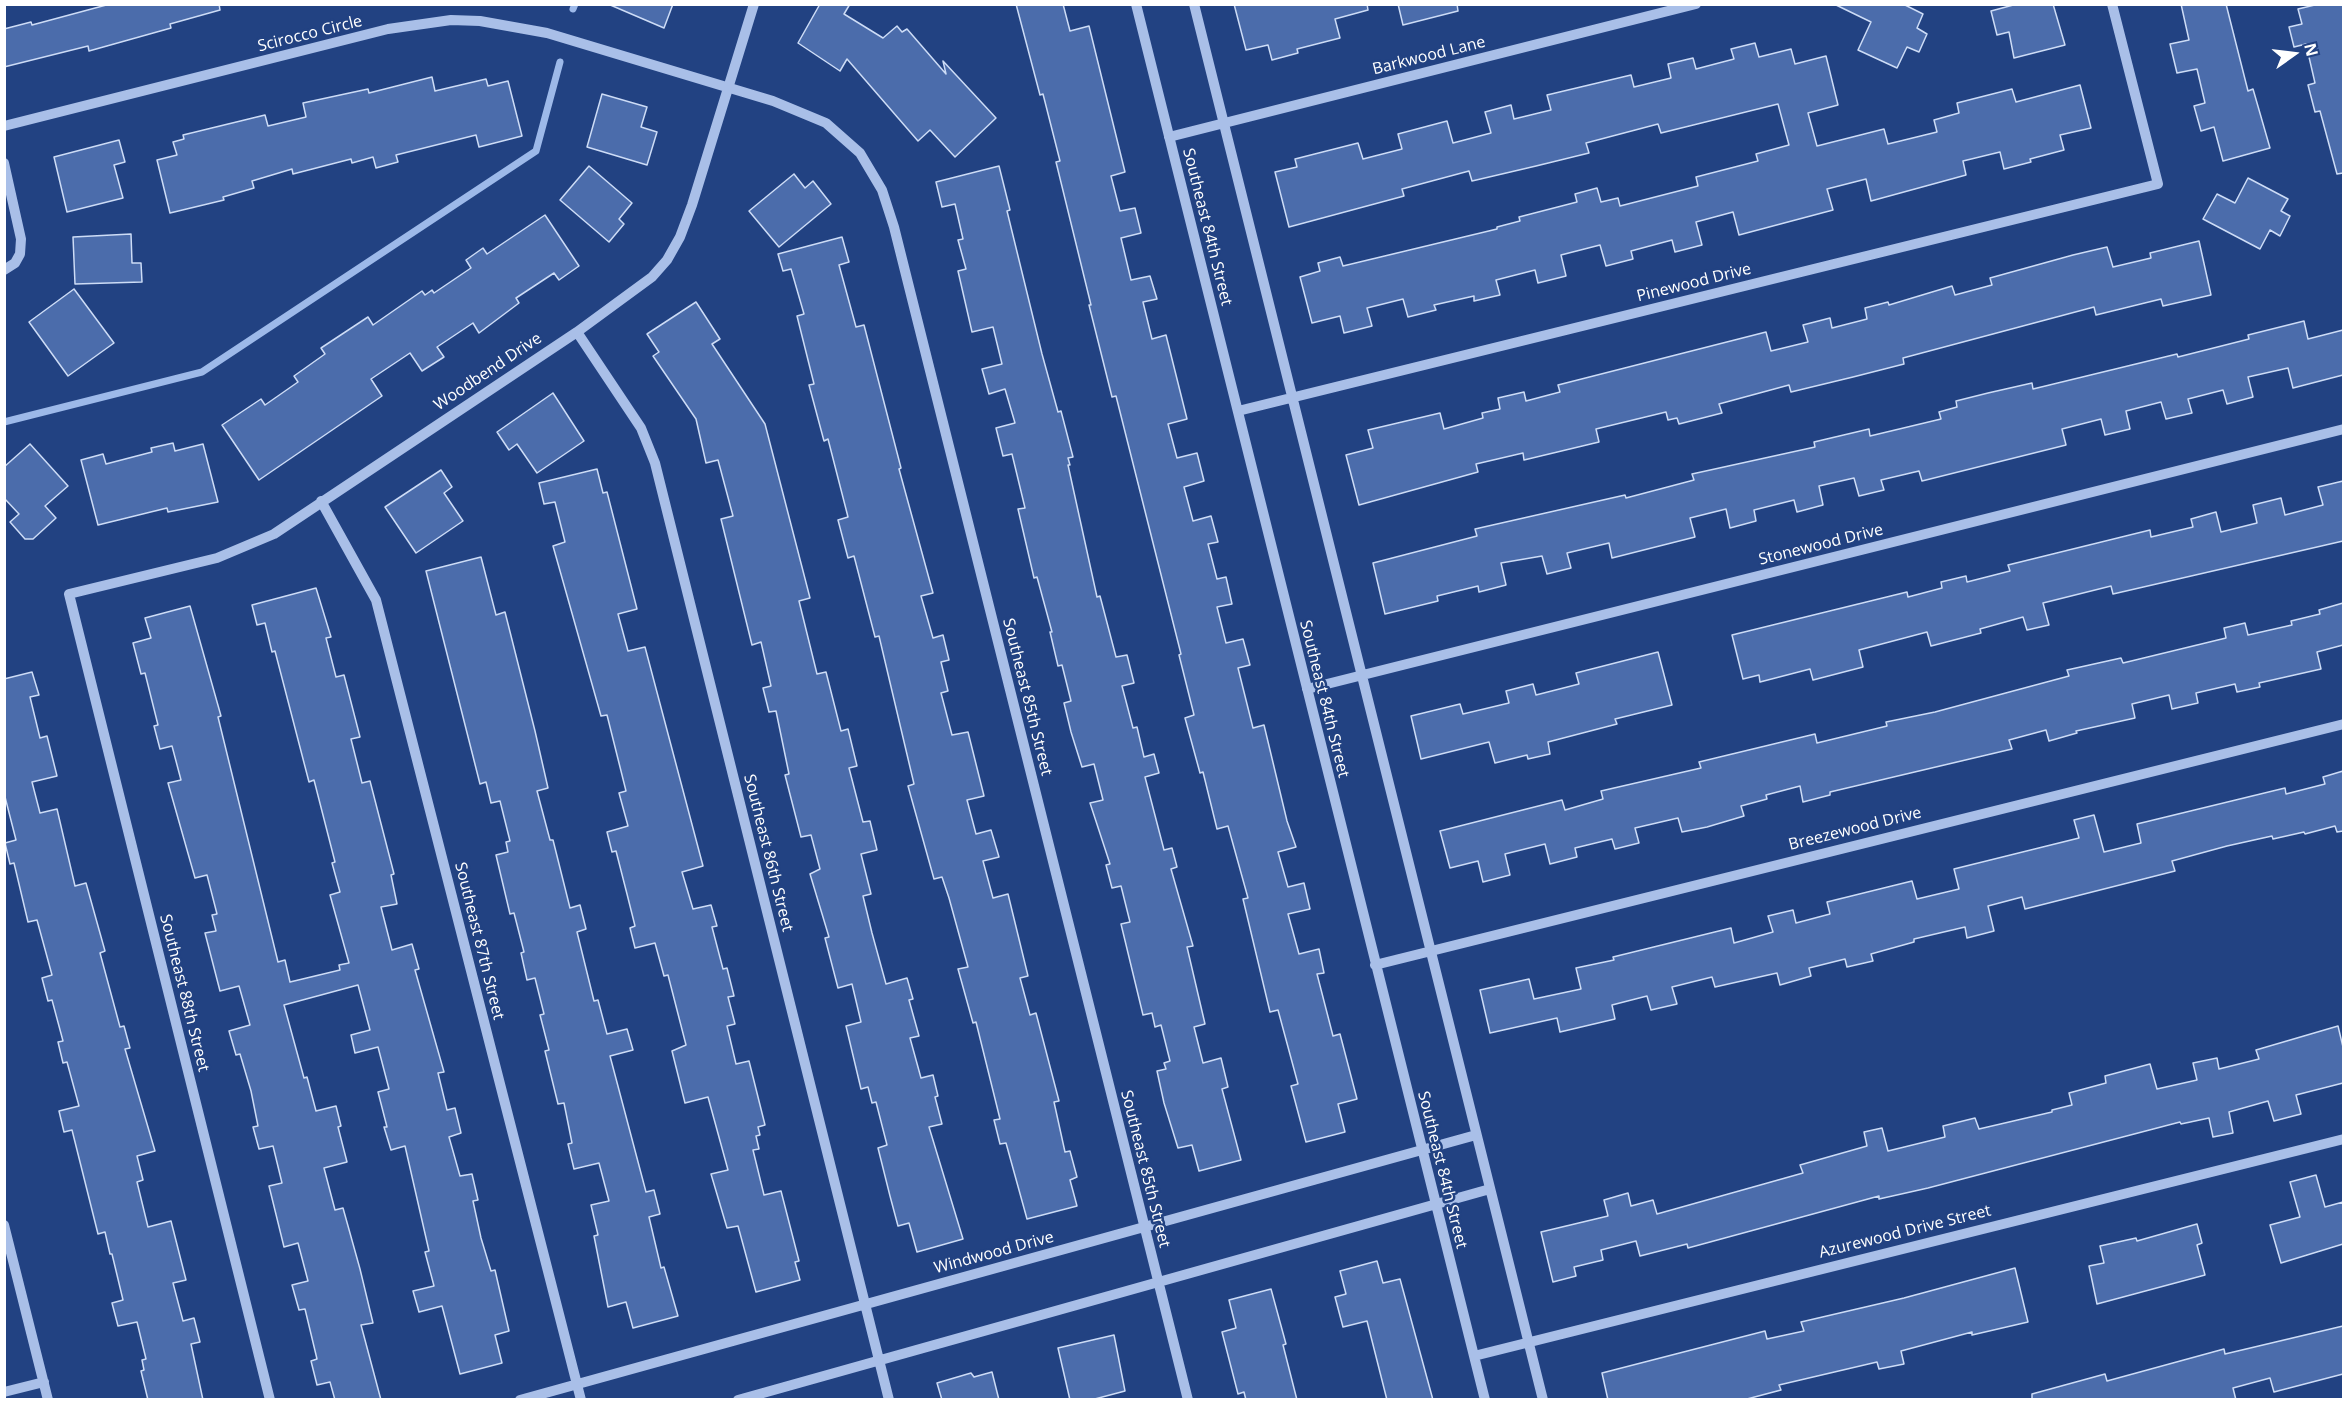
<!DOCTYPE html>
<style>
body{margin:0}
#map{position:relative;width:2348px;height:1404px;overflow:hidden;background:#224282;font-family:"Open Sans",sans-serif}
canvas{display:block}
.frame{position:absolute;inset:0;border:6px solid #fff;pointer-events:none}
.north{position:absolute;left:2264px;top:24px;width:60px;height:60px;-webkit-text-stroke:4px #224282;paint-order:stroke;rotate:76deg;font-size:16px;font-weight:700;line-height:24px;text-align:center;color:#fff}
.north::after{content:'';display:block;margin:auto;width:21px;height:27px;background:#fff;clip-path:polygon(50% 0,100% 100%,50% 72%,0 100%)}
</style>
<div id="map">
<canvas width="2348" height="1404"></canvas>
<div class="frame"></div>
<div class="north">N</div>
</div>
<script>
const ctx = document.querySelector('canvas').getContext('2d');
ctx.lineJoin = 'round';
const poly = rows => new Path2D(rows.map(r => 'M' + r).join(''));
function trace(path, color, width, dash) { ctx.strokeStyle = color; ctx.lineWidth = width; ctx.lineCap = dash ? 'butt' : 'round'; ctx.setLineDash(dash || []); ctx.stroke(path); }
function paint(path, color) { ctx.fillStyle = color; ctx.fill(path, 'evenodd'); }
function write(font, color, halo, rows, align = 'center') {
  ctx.font = font + ' "Open Sans",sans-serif'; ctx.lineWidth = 5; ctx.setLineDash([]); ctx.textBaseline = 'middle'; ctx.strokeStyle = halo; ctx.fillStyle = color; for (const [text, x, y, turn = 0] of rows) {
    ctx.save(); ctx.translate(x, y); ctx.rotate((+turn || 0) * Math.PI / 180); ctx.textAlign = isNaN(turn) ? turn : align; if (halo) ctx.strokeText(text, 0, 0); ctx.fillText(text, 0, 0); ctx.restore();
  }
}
const stream = poly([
 [573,9,575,4],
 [4,422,202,372,536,151,560,62]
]);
const building = poly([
 [110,4,219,4,220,10,170,24,171,28,89,51,88,46,4,67,4,29,31,22,32,25,110,4],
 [608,4,673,4,664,28,608,4],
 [820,4,850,4,844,14,883,38,897,26,902,32,907,29,946,74,943,61,996,118,955,157,930,130,918,141,847,59,840,71,798,43,820,4],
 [1016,4,1063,4,1070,31,1089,26,1125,172,1111,176,1120,211,1135,208,1141,233,1121,238,1131,280,1150,276,1157,299,1143,302,1152,339,1166,335,1187,419,1168,424,1177,458,1197,453,1204,481,1184,487,1193,521,1211,516,1218,542,1208,544,1217,579,1226,577,1232,604,1217,607,1226,643,1243,639,1250,665,1238,668,1253,728,1264,725,1287,821,1296,847,1278,852,1288,887,1304,883,1310,909,1288,914,1299,954,1319,949,1324,973,1317,974,1333,1036,1340,1034,1357,1099,1338,1104,1345,1132,1306,1142,1291,1086,1298,1084,1278,1010,1270,1012,1243,899,1248,898,1228,826,1217,829,1203,772,1200,773,1185,718,1194,715,1179,655,1181,654,1116,396,1112,397,1089,305,1091,305,1056,162,1060,161,1043,94,1040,95,1016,4],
 [1234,4,1367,4,1368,10,1335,19,1340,38,1297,49,1298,53,1272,60,1268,45,1246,50,1234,4],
 [1398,4,1457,4,1458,11,1403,25,1398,4],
 [1834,4,1903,4,1923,14,1917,28,1927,34,1919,52,1907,47,1897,68,1858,50,1871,22,1834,4],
 [2017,4,2053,4,2065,45,2014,58,2009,32,1997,35,1991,11,2017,4],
 [2181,4,2226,4,2248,91,2253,89,2270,148,2223,161,2214,127,2201,131,2194,106,2205,103,2197,69,2177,73,2170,44,2189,40,2181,4],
 [2319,4,2343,4,2343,173,2337,174,2320,111,2315,112,2308,85,2315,83,2306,44,2294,47,2289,27,2302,24,2298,9,2319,4],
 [1755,43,1759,57,1791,49,1795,64,1826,56,1838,105,1808,113,1817,146,1884,129,1888,144,1937,132,1934,120,1959,113,1957,103,2012,89,2016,102,2080,85,2091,128,2060,135,2064,150,2030,159,2031,162,2004,169,2000,152,1963,161,1966,175,1871,201,1866,179,1827,189,1833,210,1739,235,1733,212,1696,222,1702,245,1675,252,1672,240,1631,251,1633,259,1606,266,1600,245,1561,255,1566,276,1538,283,1535,270,1496,280,1500,295,1474,301,1474,296,1434,305,1436,310,1408,317,1403,299,1367,308,1372,326,1344,333,1340,316,1312,323,1300,277,1320,271,1318,263,1340,257,1343,266,1497,229,1497,227,1520,221,1519,217,1577,202,1575,194,1597,188,1601,202,1618,198,1620,206,1698,186,1696,177,1758,161,1756,154,1789,145,1778,104,1661,133,1658,124,1586,143,1589,153,1536,166,1472,181,1469,171,1402,189,1404,196,1289,227,1275,172,1297,167,1295,159,1358,143,1363,159,1402,149,1398,134,1447,121,1453,143,1491,133,1485,112,1511,105,1514,119,1551,110,1547,95,1631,75,1634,87,1671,78,1668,64,1693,58,1696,69,1734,59,1731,49,1755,43],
 [432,77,435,91,486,79,488,86,508,81,522,136,479,147,476,135,396,155,398,162,376,168,373,157,352,163,351,159,293,174,292,169,252,181,254,188,223,197,224,200,170,213,157,160,177,155,173,142,184,139,183,135,265,115,268,126,306,117,303,103,368,89,369,93,432,77],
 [602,94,647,107,641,127,657,132,647,165,587,147,602,94],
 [119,140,125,162,114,165,123,198,67,212,54,157,119,140],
 [589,166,632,203,619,219,624,224,609,242,560,200,589,166],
 [999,166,1010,210,1007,211,1042,354,1058,412,1061,411,1073,457,1068,458,1070,465,1068,465,1097,597,1100,596,1116,657,1127,655,1134,683,1122,686,1133,728,1137,727,1144,757,1154,754,1159,773,1145,777,1164,850,1172,848,1177,867,1171,869,1193,946,1187,947,1205,1024,1194,1027,1203,1063,1221,1058,1228,1087,1222,1089,1241,1160,1199,1171,1192,1145,1178,1148,1164,1103,1157,1071,1166,1069,1164,1063,1170,1061,1161,1025,1155,1027,1152,1013,1143,1015,1121,924,1130,922,1121,886,1112,888,1106,865,1110,864,1090,803,1103,800,1094,764,1082,767,1071,732,1064,703,1071,701,1062,665,1058,666,1050,632,1052,632,1037,577,1034,578,1018,509,1025,508,1012,454,1003,456,996,428,1015,423,1005,389,989,394,982,369,1002,364,993,327,972,332,958,271,966,269,958,240,963,239,955,204,942,207,936,182,999,166],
 [794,174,805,188,813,181,831,204,779,247,749,211,794,174],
 [2248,178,2288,199,2281,211,2290,216,2280,236,2270,230,2260,249,2203,219,2217,194,2235,203,2248,178],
 [545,215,579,266,559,280,554,273,516,298,519,303,479,333,473,323,437,347,444,357,422,371,410,353,371,379,382,396,259,480,222,425,261,399,265,405,298,382,294,376,325,354,321,348,368,317,373,325,422,291,425,295,432,290,434,293,471,268,466,260,483,248,487,254,545,215],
 [131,234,132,263,141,263,142,282,75,284,73,237,131,234],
 [842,237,849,262,839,265,856,327,864,325,901,468,899,469,933,593,921,596,933,638,943,635,949,660,941,662,948,691,941,693,952,735,968,732,984,796,967,800,976,834,991,830,999,857,983,861,993,898,1008,894,1028,976,1020,978,1030,1015,1036,1013,1059,1101,1054,1102,1065,1152,1070,1151,1077,1177,1070,1180,1077,1206,1027,1219,1006,1143,1000,1144,994,1120,1000,1119,976,1022,973,1023,958,969,968,967,949,898,942,877,934,879,908,786,914,784,879,636,875,637,854,556,848,558,838,520,848,517,828,439,824,441,809,385,814,384,797,316,804,314,791,269,783,271,778,254,842,237],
 [2199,241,2211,295,2163,306,2161,299,2096,315,2094,307,1903,358,1904,364,1853,377,1791,392,1789,385,1719,404,1722,413,1679,424,1677,418,1668,420,1666,412,1596,429,1599,442,1524,460,1523,453,1476,464,1478,472,1359,505,1346,455,1373,448,1368,430,1440,413,1444,429,1483,418,1482,413,1500,409,1498,398,1524,392,1526,401,1560,392,1558,385,1766,332,1771,351,1808,342,1803,325,1830,318,1832,328,1867,319,1865,308,1888,302,1889,305,1952,286,1955,295,1992,285,1990,278,2073,255,2107,247,2113,267,2151,258,2150,253,2199,241],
 [74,289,114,343,68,376,29,322,74,289],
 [696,302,720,339,712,344,765,424,810,598,799,601,817,674,826,672,841,731,848,729,857,766,849,768,863,822,870,821,877,850,861,854,871,894,863,896,872,933,886,984,907,978,913,999,909,1000,919,1036,910,1038,921,1078,933,1075,938,1096,935,1097,942,1124,929,1127,963,1239,917,1252,909,1223,898,1226,890,1196,878,1148,887,1145,876,1102,872,1103,868,1087,861,1089,846,1026,861,1022,852,984,838,988,825,938,829,937,810,874,820,869,811,835,801,837,785,775,789,774,776,711,769,712,763,688,771,686,761,642,752,645,721,519,733,516,718,460,706,463,696,419,653,356,659,352,647,334,696,302],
 [2304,321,2308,339,2343,330,2343,375,2293,388,2288,368,2248,377,2253,397,2227,404,2223,390,2188,399,2192,413,2166,419,2161,402,2126,411,2130,429,2105,435,2101,419,2062,429,2066,445,1922,481,1919,471,1881,480,1884,490,1859,496,1854,478,1819,486,1823,505,1797,512,1794,500,1754,510,1756,521,1730,528,1726,509,1690,518,1695,537,1612,558,1609,543,1567,553,1571,568,1547,574,1542,556,1501,563,1506,585,1479,592,1478,586,1437,596,1438,601,1385,614,1373,563,1477,536,1475,529,1625,495,1626,498,1694,480,1692,474,1815,447,1814,442,1869,429,1870,436,1941,419,1939,412,1957,407,1956,401,1988,393,2032,383,2033,389,2177,354,2178,357,2249,339,2248,335,2304,321],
 [553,393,584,441,537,473,517,444,509,450,497,432,553,393],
 [173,443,175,451,203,444,218,502,168,512,167,508,98,525,81,460,103,454,106,464,152,452,151,448,173,443],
 [30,444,68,486,45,506,56,518,33,539,25,539,10,522,19,514,4,498,4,467,30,444],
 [597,469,603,493,607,492,637,609,618,614,628,651,645,647,703,866,682,872,693,909,711,905,717,926,712,927,723,969,727,968,734,996,728,997,735,1024,727,1026,736,1064,749,1061,765,1125,758,1127,760,1135,756,1136,759,1149,753,1150,764,1195,781,1191,799,1261,795,1262,800,1280,756,1292,738,1226,727,1228,711,1174,728,1170,708,1097,685,1103,672,1051,686,1045,668,975,664,976,655,943,635,948,630,928,635,926,627,894,616,851,612,852,607,832,628,826,619,793,626,791,607,715,601,716,553,546,565,542,555,502,544,504,539,483,597,469],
 [441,470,452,487,444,493,463,521,416,553,385,507,441,470],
 [2343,481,2343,541,2113,594,2111,586,2043,603,2049,625,2027,630,2023,617,1980,629,1981,633,1931,646,1927,632,1859,650,1863,667,1813,680,1810,669,1760,682,1759,675,1743,679,1732,635,1907,592,1908,597,1942,588,1941,582,1966,576,1967,582,2010,571,2008,565,2150,530,2151,537,2193,527,2191,519,2216,512,2221,532,2257,523,2253,505,2281,498,2285,515,2323,505,2318,487,2343,481],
 [481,557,496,615,505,612,535,731,548,788,537,791,550,840,553,840,570,908,580,905,586,929,577,932,594,1001,598,1000,607,1034,627,1029,633,1050,610,1056,646,1192,654,1190,660,1214,649,1217,661,1268,664,1267,678,1316,633,1328,626,1302,608,1307,594,1236,598,1235,591,1205,609,1201,599,1163,574,1169,568,1144,572,1143,564,1103,558,1104,545,1051,549,1050,540,1015,544,1014,535,978,527,980,521,953,524,952,514,913,510,914,496,855,508,852,506,842,510,841,500,801,491,803,486,782,480,784,426,571,481,557],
 [316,588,331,637,326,638,336,677,344,675,360,737,351,739,362,783,370,781,394,874,391,875,397,904,381,907,392,950,412,944,419,969,415,970,444,1072,438,1073,447,1110,455,1108,461,1133,449,1137,460,1176,472,1174,478,1200,473,1201,481,1238,491,1271,495,1270,509,1331,495,1335,502,1363,460,1374,442,1306,419,1312,413,1291,434,1286,425,1252,429,1251,405,1146,391,1150,384,1127,387,1127,378,1092,389,1089,378,1047,355,1053,351,1035,370,1030,358,985,284,1005,304,1078,307,1077,316,1111,336,1106,341,1126,338,1127,347,1162,324,1168,335,1210,343,1208,360,1269,373,1323,361,1325,381,1400,335,1400,330,1382,317,1385,311,1361,317,1359,305,1309,299,1310,292,1285,308,1281,298,1243,284,1247,269,1186,282,1183,273,1146,259,1149,253,1127,258,1126,251,1091,240,1054,236,1055,229,1031,250,1025,239,986,220,991,205,933,216,931,212,915,217,914,207,875,195,878,168,783,181,780,172,746,160,749,154,726,158,725,145,673,141,674,133,643,151,638,145,618,190,606,221,716,218,717,278,962,285,960,290,982,340,970,339,965,349,963,330,895,340,892,332,863,335,862,314,780,309,782,275,651,272,652,265,623,257,625,252,605,316,588],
 [2343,603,2343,645,2317,652,2321,669,2259,683,2260,687,2237,692,2235,684,2196,693,2198,703,2172,709,2169,695,2132,704,2135,718,2076,731,2077,733,2049,741,2046,730,2009,740,2012,749,1830,792,1830,795,1803,802,1800,786,1766,795,1767,799,1741,806,1744,816,1707,827,1682,832,1678,818,1635,828,1639,843,1615,849,1612,839,1575,848,1577,857,1550,864,1545,844,1505,854,1510,875,1483,882,1478,861,1450,868,1440,831,1562,800,1565,810,1603,799,1601,791,1701,768,1699,762,1815,734,1817,743,1887,726,1886,722,1935,712,2069,676,2067,670,2121,658,2123,663,2226,638,2224,628,2245,623,2248,635,2292,625,2291,621,2320,614,2319,610,2343,603],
 [1658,652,1672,705,1615,719,1617,724,1548,742,1550,754,1528,759,1527,755,1495,763,1489,742,1421,759,1411,716,1460,704,1463,714,1509,703,1506,691,1533,684,1536,695,1579,684,1576,673,1658,652],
 [32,672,39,695,30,697,40,738,47,736,57,776,32,782,40,813,57,809,75,886,86,883,98,926,105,951,100,953,120,1027,124,1026,130,1048,125,1049,155,1151,137,1156,143,1180,137,1182,148,1227,171,1221,186,1280,173,1283,183,1321,194,1318,200,1342,191,1344,203,1400,148,1400,141,1371,144,1370,142,1360,146,1359,137,1322,118,1326,112,1303,123,1300,112,1254,110,1254,105,1232,98,1234,72,1130,64,1132,59,1111,79,1106,67,1062,63,1063,58,1042,63,1041,52,1000,48,1001,42,978,52,975,37,920,28,922,14,863,10,864,5,843,16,840,4,793,4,679,32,672],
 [2343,771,2343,831,2337,832,2335,826,2305,834,2304,832,2273,839,2272,836,2227,846,2172,861,2175,871,2025,909,2022,897,1988,906,1994,931,1967,938,1965,927,1914,939,1914,942,1871,954,1873,961,1847,967,1845,959,1809,968,1811,976,1780,985,1777,973,1715,987,1712,977,1672,987,1677,1004,1651,1010,1647,996,1612,1005,1615,1019,1560,1032,1557,1018,1490,1033,1480,990,1529,979,1534,999,1581,989,1576,968,1614,960,1613,957,1731,928,1734,943,1773,932,1768,916,1793,910,1796,923,1830,914,1827,902,1912,881,1917,899,1959,889,1954,869,2079,838,2074,820,2094,815,2104,852,2141,843,2137,824,2285,788,2286,794,2325,784,2323,777,2343,771],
 [2338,1026,2343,1047,2343,1083,2296,1095,2301,1114,2274,1121,2268,1101,2229,1112,2233,1133,2213,1137,2209,1118,2181,1124,2180,1122,1928,1188,1879,1199,1879,1196,1688,1248,1687,1244,1640,1256,1636,1241,1601,1250,1603,1260,1574,1267,1576,1276,1553,1282,1541,1232,1608,1216,1604,1200,1628,1193,1631,1206,1653,1200,1657,1214,1803,1173,1800,1165,1867,1146,1864,1132,1882,1128,1888,1151,1945,1137,1943,1126,1975,1118,1979,1129,2052,1112,2052,1110,2072,1105,2069,1093,2106,1083,2105,1076,2150,1064,2157,1089,2197,1080,2193,1063,2217,1058,2219,1069,2259,1059,2256,1050,2338,1026],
 [2316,1175,2325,1207,2343,1202,2343,1244,2281,1263,2270,1225,2300,1217,2290,1182,2316,1175],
 [2197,1224,2202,1243,2197,1245,2205,1275,2097,1304,2089,1266,2104,1263,2100,1246,2136,1238,2137,1241,2197,1224],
 [1377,1261,1383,1283,1400,1279,1433,1400,1387,1400,1367,1321,1343,1327,1335,1297,1346,1294,1340,1271,1377,1261],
 [2015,1268,2028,1322,1972,1335,1972,1332,1901,1351,1904,1364,1879,1369,1877,1362,1779,1385,1781,1390,1747,1399,1608,1400,1602,1373,1765,1331,1767,1339,1804,1331,1801,1322,1904,1298,2015,1268],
 [1271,1289,1286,1344,1283,1345,1297,1400,1246,1400,1244,1392,1238,1394,1222,1332,1236,1328,1229,1300,1271,1289],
 [2343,1326,2343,1374,2274,1392,2270,1378,2233,1388,2236,1400,2032,1400,2032,1394,2105,1374,2107,1381,2224,1349,2225,1354,2343,1326],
 [1114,1335,1125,1391,1091,1400,1070,1400,1058,1348,1114,1335],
 [992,1372,999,1400,942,1400,937,1383,971,1373,974,1377,992,1372]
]);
const minor = poly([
 [1136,4,1485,1400],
 [1194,4,1543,1400],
 [4,126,388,29,451,20,480,21,547,33,773,101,826,123,860,153,882,190,894,227,1188,1400],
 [1169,137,1696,4],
 [4,163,21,239,20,254,15,263,4,270],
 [577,332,641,428,655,463,889,1400],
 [1238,411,2158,184,2112,4],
 [321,501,376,600,581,1400],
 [1307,689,2344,429],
 [1375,965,2344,724],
 [4,1225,48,1400],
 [1474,1356,2344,1139],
 [4,1392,44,1382],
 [270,1400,69,594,217,558,274,534,577,332,652,277,667,260,680,237,692,205,754,4],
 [520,1400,1476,1135],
 [738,1400,1490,1189]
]);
const streetNames = [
 ["Scirocco Circle",310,34,-14],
 ["Barkwood Lane",1429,56,-14],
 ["Southeast 84th Street",1207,227,76],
 ["Pinewood Drive",1694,283,-14],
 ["Woodbend Drive",488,372,-34],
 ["Stonewood Drive",1821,545,-14],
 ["Southeast 85th Street",1027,697,76],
 ["Southeast 84th Street",1324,699,76],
 ["Breezewood Drive",1855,829,-14],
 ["Southeast 86th Street",768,853,76],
 ["Southeast 87th Street",479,941,76],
 ["Southeast 88th Street",184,993,76],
 ["Southeast 85th Street",1145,1169,76],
 ["Southeast 84th Street",1442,1170,76],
 ["Azurewood Drive Street",1905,1232,-14],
 ["Windwood Drive",994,1253,-15]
];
trace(stream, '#9db9e9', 7);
paint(building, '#4b6cab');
trace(building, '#cddcf6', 1.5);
trace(minor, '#a9bfe8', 10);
write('16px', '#fff', '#224282', streetNames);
</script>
